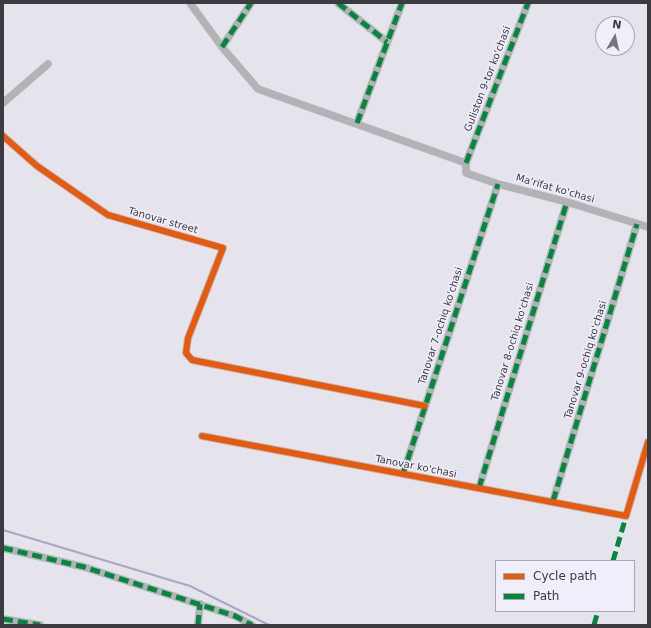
<!DOCTYPE html>
<style>
body{margin:0}
#map{position:relative;width:651px;height:628px;overflow:hidden;background:#e5e4ec;font-family:"DejaVu Sans",sans-serif}
canvas{display:block}
.frame{position:absolute;inset:0;border:4px solid #3c3b40;pointer-events:none}
.legend{position:absolute;left:495px;top:560px;width:140px;height:52px;box-sizing:border-box;background:#f1eefc;border:1px solid #a9a6b1;margin:0;padding:5px 7px;list-style:none;font-size:12px;color:#3c3b40}
.legend li{display:flex;align-items:center;gap:8px;height:20px}
.legend b{width:20px;border:1px solid #a9a6b1}
.north{position:absolute;left:595px;top:16px;width:40px;height:40px;box-sizing:border-box;background:#f1eefc;border:1px solid #a9a6b1;border-radius:50%;rotate:9deg;font-size:11px;font-weight:700;line-height:16px;text-align:center;color:#3c3b40}
.north::after{content:'';display:block;margin:auto;width:14px;height:18px;background:#77767c;clip-path:polygon(50% 0,100% 100%,50% 72%,0 100%)}
</style>
<div id="map">
<canvas width="651" height="628"></canvas>
<div class="frame"></div>
<ul class="legend">
<li><b style="height:5px;background:#e8590c"></b>Cycle path</li>
<li><b style="height:5px;background:#00873e"></b>Path</li>
</ul>
<div class="north">N</div>
</div>
<script>
const ctx = document.querySelector('canvas').getContext('2d');
ctx.lineJoin = 'round';
const poly = rows => new Path2D(rows.map(r => 'M' + r).join(''));
function trace(path, color, width, dash) { ctx.strokeStyle = color; ctx.lineWidth = width; ctx.lineCap = dash ? 'butt' : 'round'; ctx.setLineDash(dash || []); ctx.stroke(path); }
function write(font, color, halo, rows, align = 'center') {
  ctx.font = font + ' "DejaVu Sans",sans-serif'; ctx.lineWidth = 3; ctx.setLineDash([]); ctx.textBaseline = 'middle'; ctx.strokeStyle = halo; ctx.fillStyle = color; for (const [text, x, y, turn = 0] of rows) {
    ctx.save(); ctx.translate(x, y); ctx.rotate((+turn || 0) * Math.PI / 180); ctx.textAlign = isNaN(turn) ? turn : align; if (halo) ctx.strokeText(text, 0, 0); ctx.fillText(text, 0, 0); ctx.restore();
  }
}
const stream = poly([
 [3,530,190,586,269,625]
]);
const minor = poly([
 [190,3,222,47,258,89,466,163],
 [338,3,387,42],
 [528,3,466,163,466,173,498,184,567,202,648,227],
 [222,47,251,3],
 [3,103,48,64],
 [357,123,402,3],
 [3,136,37,166,108,215,223,248,188,338,186,353,192,360,425,406],
 [202,436,626,516,648,442],
 [403,474,498,184],
 [479,488,567,202],
 [553,501,637,224],
 [3,548,84,567,235,616,252,625],
 [3,619,40,625],
 [198,625,200,604]
]);
const quiet = poly([
 [338,3,387,42],
 [222,47,251,3],
 [357,123,402,3],
 [466,163,528,3],
 [403,474,498,184],
 [479,488,567,202],
 [553,501,637,224],
 [3,548,84,567,235,616,252,625],
 [613,561,627,513],
 [3,619,40,625],
 [198,625,200,604],
 [594,625,598,611]
]);
const cycleway = poly([
 [3,136,37,166,108,215,223,248,188,338,186,353,192,360,425,406],
 [202,436,626,516,648,442]
]);
const streetNames = [
 ["Guliston 9-tor ko'chasi",488,79,-69],
 ["Ma'rifat ko'chasi",555,189,16],
 ["Tanovar street",163,221,16],
 ["Tanovar 7-ochiq ko'chasi",441,326,-72],
 ["Tanovar 8-ochiq ko'chasi",513,342,-73],
 ["Tanovar 9-ochiq ko'chasi",586,360,-73],
 ["Tanovar ko'chasi",416,467,11]
];
trace(stream, '#aca5c6', 2);
trace(minor, '#c1c0c5', 8);
trace(minor, '#b3b3b6', 7);
trace(quiet, '#00873e', 5, [10, 5]);
trace(cycleway, '#e8590c', 6);
write('10px', '#3c3b40', '#f1eefc', streetNames);
</script>
